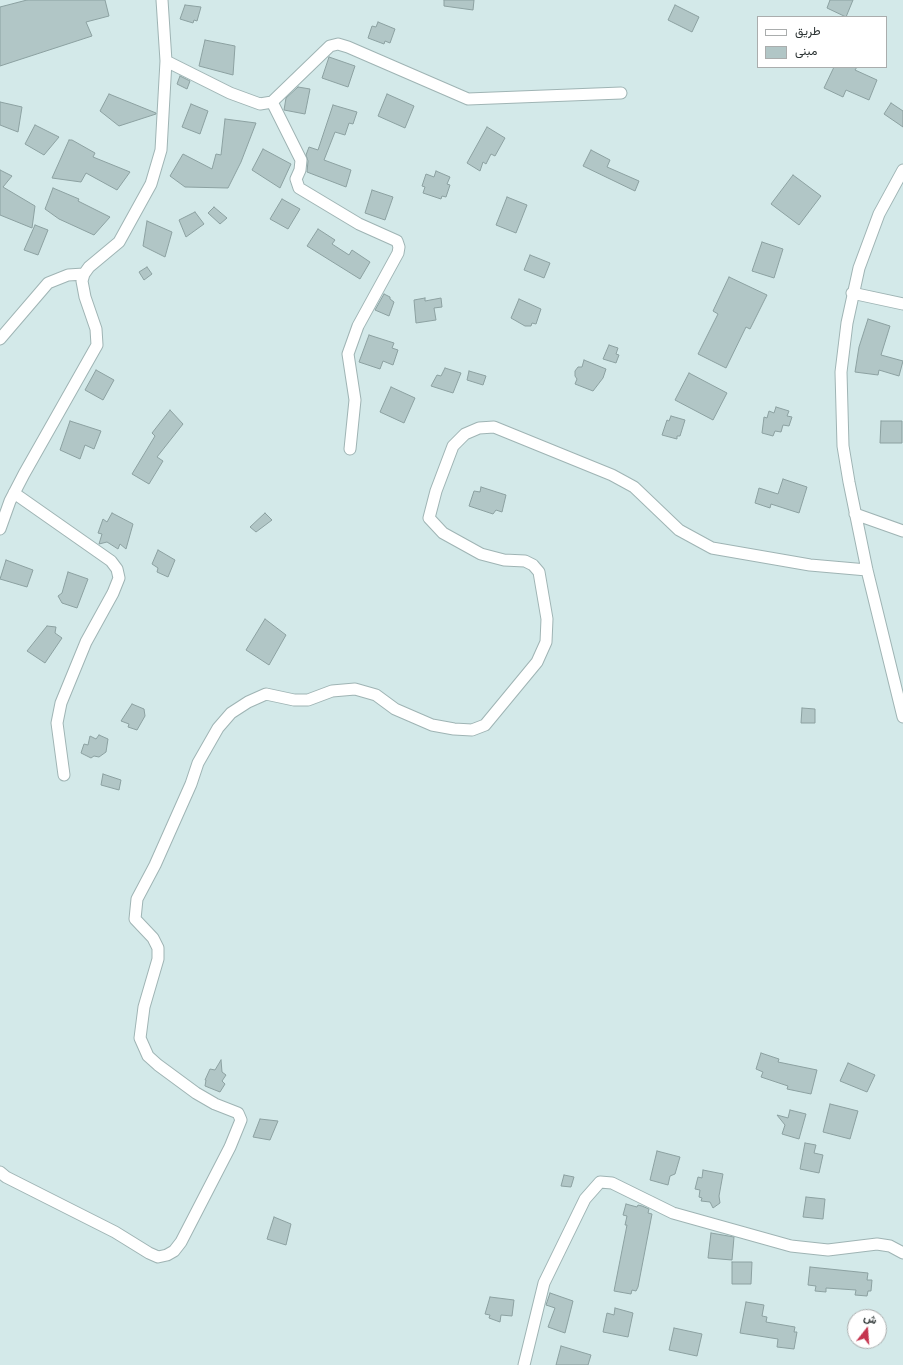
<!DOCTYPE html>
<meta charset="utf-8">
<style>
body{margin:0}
#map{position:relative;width:903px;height:1365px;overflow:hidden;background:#d3e9e9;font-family:Barlow,Vazirmatn,sans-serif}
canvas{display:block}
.legend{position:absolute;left:757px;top:16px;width:130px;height:52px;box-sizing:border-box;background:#fff;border:1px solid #aaadad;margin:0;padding:5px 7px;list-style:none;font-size:12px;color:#2a3232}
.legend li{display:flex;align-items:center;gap:8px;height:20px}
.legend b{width:20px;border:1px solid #aaadad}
.north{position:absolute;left:847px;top:1309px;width:40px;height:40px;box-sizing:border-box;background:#fff;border:1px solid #aaadad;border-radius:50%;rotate:17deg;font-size:11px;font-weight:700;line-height:16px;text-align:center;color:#2a3232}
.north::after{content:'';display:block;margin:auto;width:14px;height:18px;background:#c5354f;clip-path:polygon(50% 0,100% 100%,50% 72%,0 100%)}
</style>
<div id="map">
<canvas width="903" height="1365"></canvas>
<ul class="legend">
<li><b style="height:5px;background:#fff"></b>طريق</li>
<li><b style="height:11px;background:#b1c6c6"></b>مبنى</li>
</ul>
<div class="north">ش</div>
</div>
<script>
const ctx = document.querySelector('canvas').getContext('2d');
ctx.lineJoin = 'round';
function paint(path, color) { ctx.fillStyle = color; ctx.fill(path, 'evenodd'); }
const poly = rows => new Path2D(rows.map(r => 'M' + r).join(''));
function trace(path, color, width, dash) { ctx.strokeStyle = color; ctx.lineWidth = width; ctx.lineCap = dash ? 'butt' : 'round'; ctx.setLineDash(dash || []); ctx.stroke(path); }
const building = poly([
 [27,0,105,0,109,16,86,22,92,36,0,66,0,7,27,0],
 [444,0,474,0,473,10,444,6,444,0],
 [830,0,853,0,846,17,827,8,830,0],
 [185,5,201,7,197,21,194,20,193,23,180,19,185,5],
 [675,5,699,17,692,32,668,20,675,5],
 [378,22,395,29,390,43,385,41,384,44,368,38,372,26,376,27,378,22],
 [205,40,235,46,233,75,199,66,205,40],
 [329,57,355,66,348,87,322,78,329,57],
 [834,67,857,67,855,70,877,80,869,100,846,90,843,97,824,88,834,67],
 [180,76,190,81,187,89,177,84,180,76],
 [298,87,310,89,305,114,284,110,286,98,298,87],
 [109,94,156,113,156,114,119,126,100,111,109,94],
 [387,94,414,106,405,128,378,116,387,94],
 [0,102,22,107,18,132,0,125,0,102],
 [891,103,903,111,903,127,884,114,891,103],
 [191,104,208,111,200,134,182,127,191,104],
 [333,105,357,112,353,124,349,123,345,135,335,132,324,160,351,170,346,187,307,172,308,161,306,155,309,147,318,150,333,105],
 [225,119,256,123,241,162,228,188,185,187,170,176,183,154,212,169,216,154,221,155,225,119],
 [35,125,59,137,44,155,25,144,35,125],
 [487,127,505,138,495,156,491,154,486,164,483,162,480,171,467,163,487,127],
 [69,140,72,140,95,153,93,157,130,172,117,190,86,173,81,182,52,178,69,140],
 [263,149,291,164,280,188,252,170,263,149],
 [591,150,610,160,607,167,639,181,635,191,583,166,591,150],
 [0,170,12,176,3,187,35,206,32,228,0,215,0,170],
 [436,171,450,177,447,184,450,185,446,197,442,196,441,199,423,193,425,187,422,186,426,174,434,177,436,171],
 [793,175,821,196,799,225,771,204,793,175],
 [53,188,79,199,78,201,110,217,94,235,59,219,45,209,53,188],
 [372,190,393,197,385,220,365,213,372,190],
 [507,197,527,205,516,233,496,225,507,197],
 [282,199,300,209,288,229,270,219,282,199],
 [214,207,227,218,220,224,208,213,214,207],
 [195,212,204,224,186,237,179,220,195,212],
 [147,221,172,232,165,257,143,246,147,221],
 [35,225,48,230,38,255,24,250,35,225],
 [318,229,335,240,332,244,349,255,352,250,370,262,360,279,307,246,318,229],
 [762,242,783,249,774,278,752,271,762,242],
 [530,255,550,263,544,278,524,270,530,255],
 [147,267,152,274,144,280,139,272,147,267],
 [729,277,767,295,750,329,746,327,726,368,698,354,718,314,713,311,729,277],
 [384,294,390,297,390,299,394,302,389,316,375,310,384,294],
 [425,298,425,301,441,298,442,307,434,308,436,320,416,323,414,300,425,298],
 [519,299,541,309,536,324,532,323,531,326,525,326,511,318,519,299],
 [868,319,890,326,881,355,903,361,899,376,879,370,878,375,855,372,859,347,868,319],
 [369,335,394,343,392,348,398,350,393,365,383,361,380,369,359,362,369,335],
 [609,345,618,348,616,354,619,355,616,363,603,359,609,345],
 [584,360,606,369,603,378,593,391,575,384,577,379,575,376,575,371,578,367,582,367,584,360],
 [445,368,461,373,453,393,431,386,437,375,441,376,445,368],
 [96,370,114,380,103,400,85,390,96,370],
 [469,371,486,376,483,385,467,380,469,371],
 [689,373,727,393,713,420,675,400,689,373],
 [391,387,415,398,404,423,380,412,391,387],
 [776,407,789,411,787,416,792,417,789,426,783,425,781,432,775,431,773,436,762,433,764,417,767,418,769,411,774,413,776,407],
 [170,410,183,424,157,457,163,461,149,484,132,474,155,436,152,433,170,410],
 [671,416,685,420,680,436,677,436,677,439,662,435,667,420,669,421,671,416],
 [70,421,101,431,94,449,85,445,80,459,60,450,70,421],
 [881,421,902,421,902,443,880,443,881,421],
 [783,479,807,487,799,513,771,504,770,508,755,503,759,488,778,494,783,479],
 [481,487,506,495,502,512,496,510,493,514,469,506,474,491,480,492,481,487],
 [112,513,133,524,126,549,120,544,118,549,107,542,99,544,102,534,98,533,103,519,107,522,112,513],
 [265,513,272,520,256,532,250,527,265,513],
 [158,550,175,560,168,577,157,572,158,568,152,564,158,550],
 [6,560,33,570,27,587,0,579,6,560],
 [68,572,88,579,77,608,62,603,58,596,62,593,68,572],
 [265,619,286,635,269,665,246,650,265,619],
 [47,626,56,627,55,633,62,638,45,663,27,651,47,626],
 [132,704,144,709,145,716,137,730,128,727,129,724,121,721,132,704],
 [802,708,815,709,815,723,801,723,802,708],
 [99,735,108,739,106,752,99,757,94,756,91,758,81,753,84,744,88,745,90,736,96,739,99,735],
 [103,774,121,780,119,790,101,785,103,774],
 [761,1053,779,1059,778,1062,817,1070,811,1094,787,1089,788,1086,761,1077,763,1072,756,1069,761,1053],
 [221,1060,222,1072,226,1075,222,1081,225,1084,220,1092,205,1086,206,1080,205,1080,210,1069,215,1070,221,1060],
 [848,1063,875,1075,867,1092,840,1081,848,1063],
 [830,1104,858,1111,850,1139,823,1132,830,1104],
 [790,1110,806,1114,799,1139,782,1134,785,1125,777,1115,788,1118,790,1110],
 [260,1119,278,1121,270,1140,253,1137,260,1119],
 [805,1143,816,1145,814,1153,823,1155,819,1173,800,1169,805,1143],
 [657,1151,680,1157,675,1174,670,1176,668,1185,650,1180,657,1151],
 [703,1170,723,1174,719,1196,720,1203,713,1208,710,1202,701,1201,702,1198,699,1197,700,1190,695,1189,698,1177,702,1178,703,1170],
 [564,1175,574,1177,571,1187,561,1186,564,1175],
 [806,1197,825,1199,823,1219,803,1217,806,1197],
 [626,1204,637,1207,638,1205,642,1206,649,1209,648,1213,652,1214,638,1287,636,1291,632,1290,631,1294,614,1291,627,1225,625,1225,627,1216,623,1215,626,1204],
 [274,1217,291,1224,286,1245,267,1239,274,1217],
 [711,1233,734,1237,732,1260,708,1258,711,1233],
 [732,1262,752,1262,751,1284,732,1284,732,1262],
 [810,1267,868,1273,867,1280,872,1280,871,1291,868,1291,867,1296,855,1295,856,1290,826,1288,826,1292,815,1291,816,1286,808,1285,810,1267],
 [550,1293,573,1301,565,1333,548,1327,555,1308,546,1305,550,1293],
 [490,1297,514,1300,512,1316,501,1315,500,1322,489,1318,490,1315,485,1314,490,1297],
 [746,1302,764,1305,762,1316,767,1317,766,1322,795,1327,794,1332,797,1332,794,1349,777,1347,778,1339,740,1333,746,1302],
 [615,1308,633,1313,628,1337,603,1332,607,1313,614,1315,615,1308],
 [674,1328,702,1334,697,1356,669,1350,674,1328],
 [561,1346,591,1355,588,1365,556,1365,561,1346]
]);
const minor = poly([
 [166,61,230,93,260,104,272,102,330,46,338,44,348,47,468,99,621,93],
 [272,102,301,160,300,170,296,179,299,188,359,224,397,241,399,247,398,253,358,326,348,354,355,400,350,449],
 [903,170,879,214,859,268,847,323,841,372,843,446,849,482,867,570,903,717],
 [852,293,903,304],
 [0,339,48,283,68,275,84,274],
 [14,493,111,561,117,569,119,578,113,593,86,642,61,703,57,723,64,775],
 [855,514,903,531],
 [0,529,10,501,24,474,97,345,96,329,85,297,82,281,84,274,89,267,119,242,151,184,161,150,166,61,162,0],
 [0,1172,6,1177,115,1232,149,1253,158,1257,167,1255,174,1251,181,1242,230,1147,241,1120,238,1113,215,1104,196,1093,158,1065,148,1056,140,1038,144,1007,158,959,158,948,153,938,135,919,137,899,155,865,191,784,198,763,218,728,231,713,248,702,266,694,294,700,308,700,332,691,355,689,376,695,395,709,432,725,454,729,472,730,485,725,537,662,546,642,547,619,539,572,533,565,525,561,504,560,481,554,443,533,429,518,436,491,453,446,465,434,479,428,494,427,612,475,634,487,679,530,712,548,810,565,867,570],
 [524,1365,544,1283,585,1199,600,1182,612,1183,673,1213,791,1246,828,1250,877,1244,890,1246,903,1253]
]);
paint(building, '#b1c6c6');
trace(building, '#8ca1a1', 1);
trace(minor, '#9fb4b4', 13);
trace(minor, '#fff', 11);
</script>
